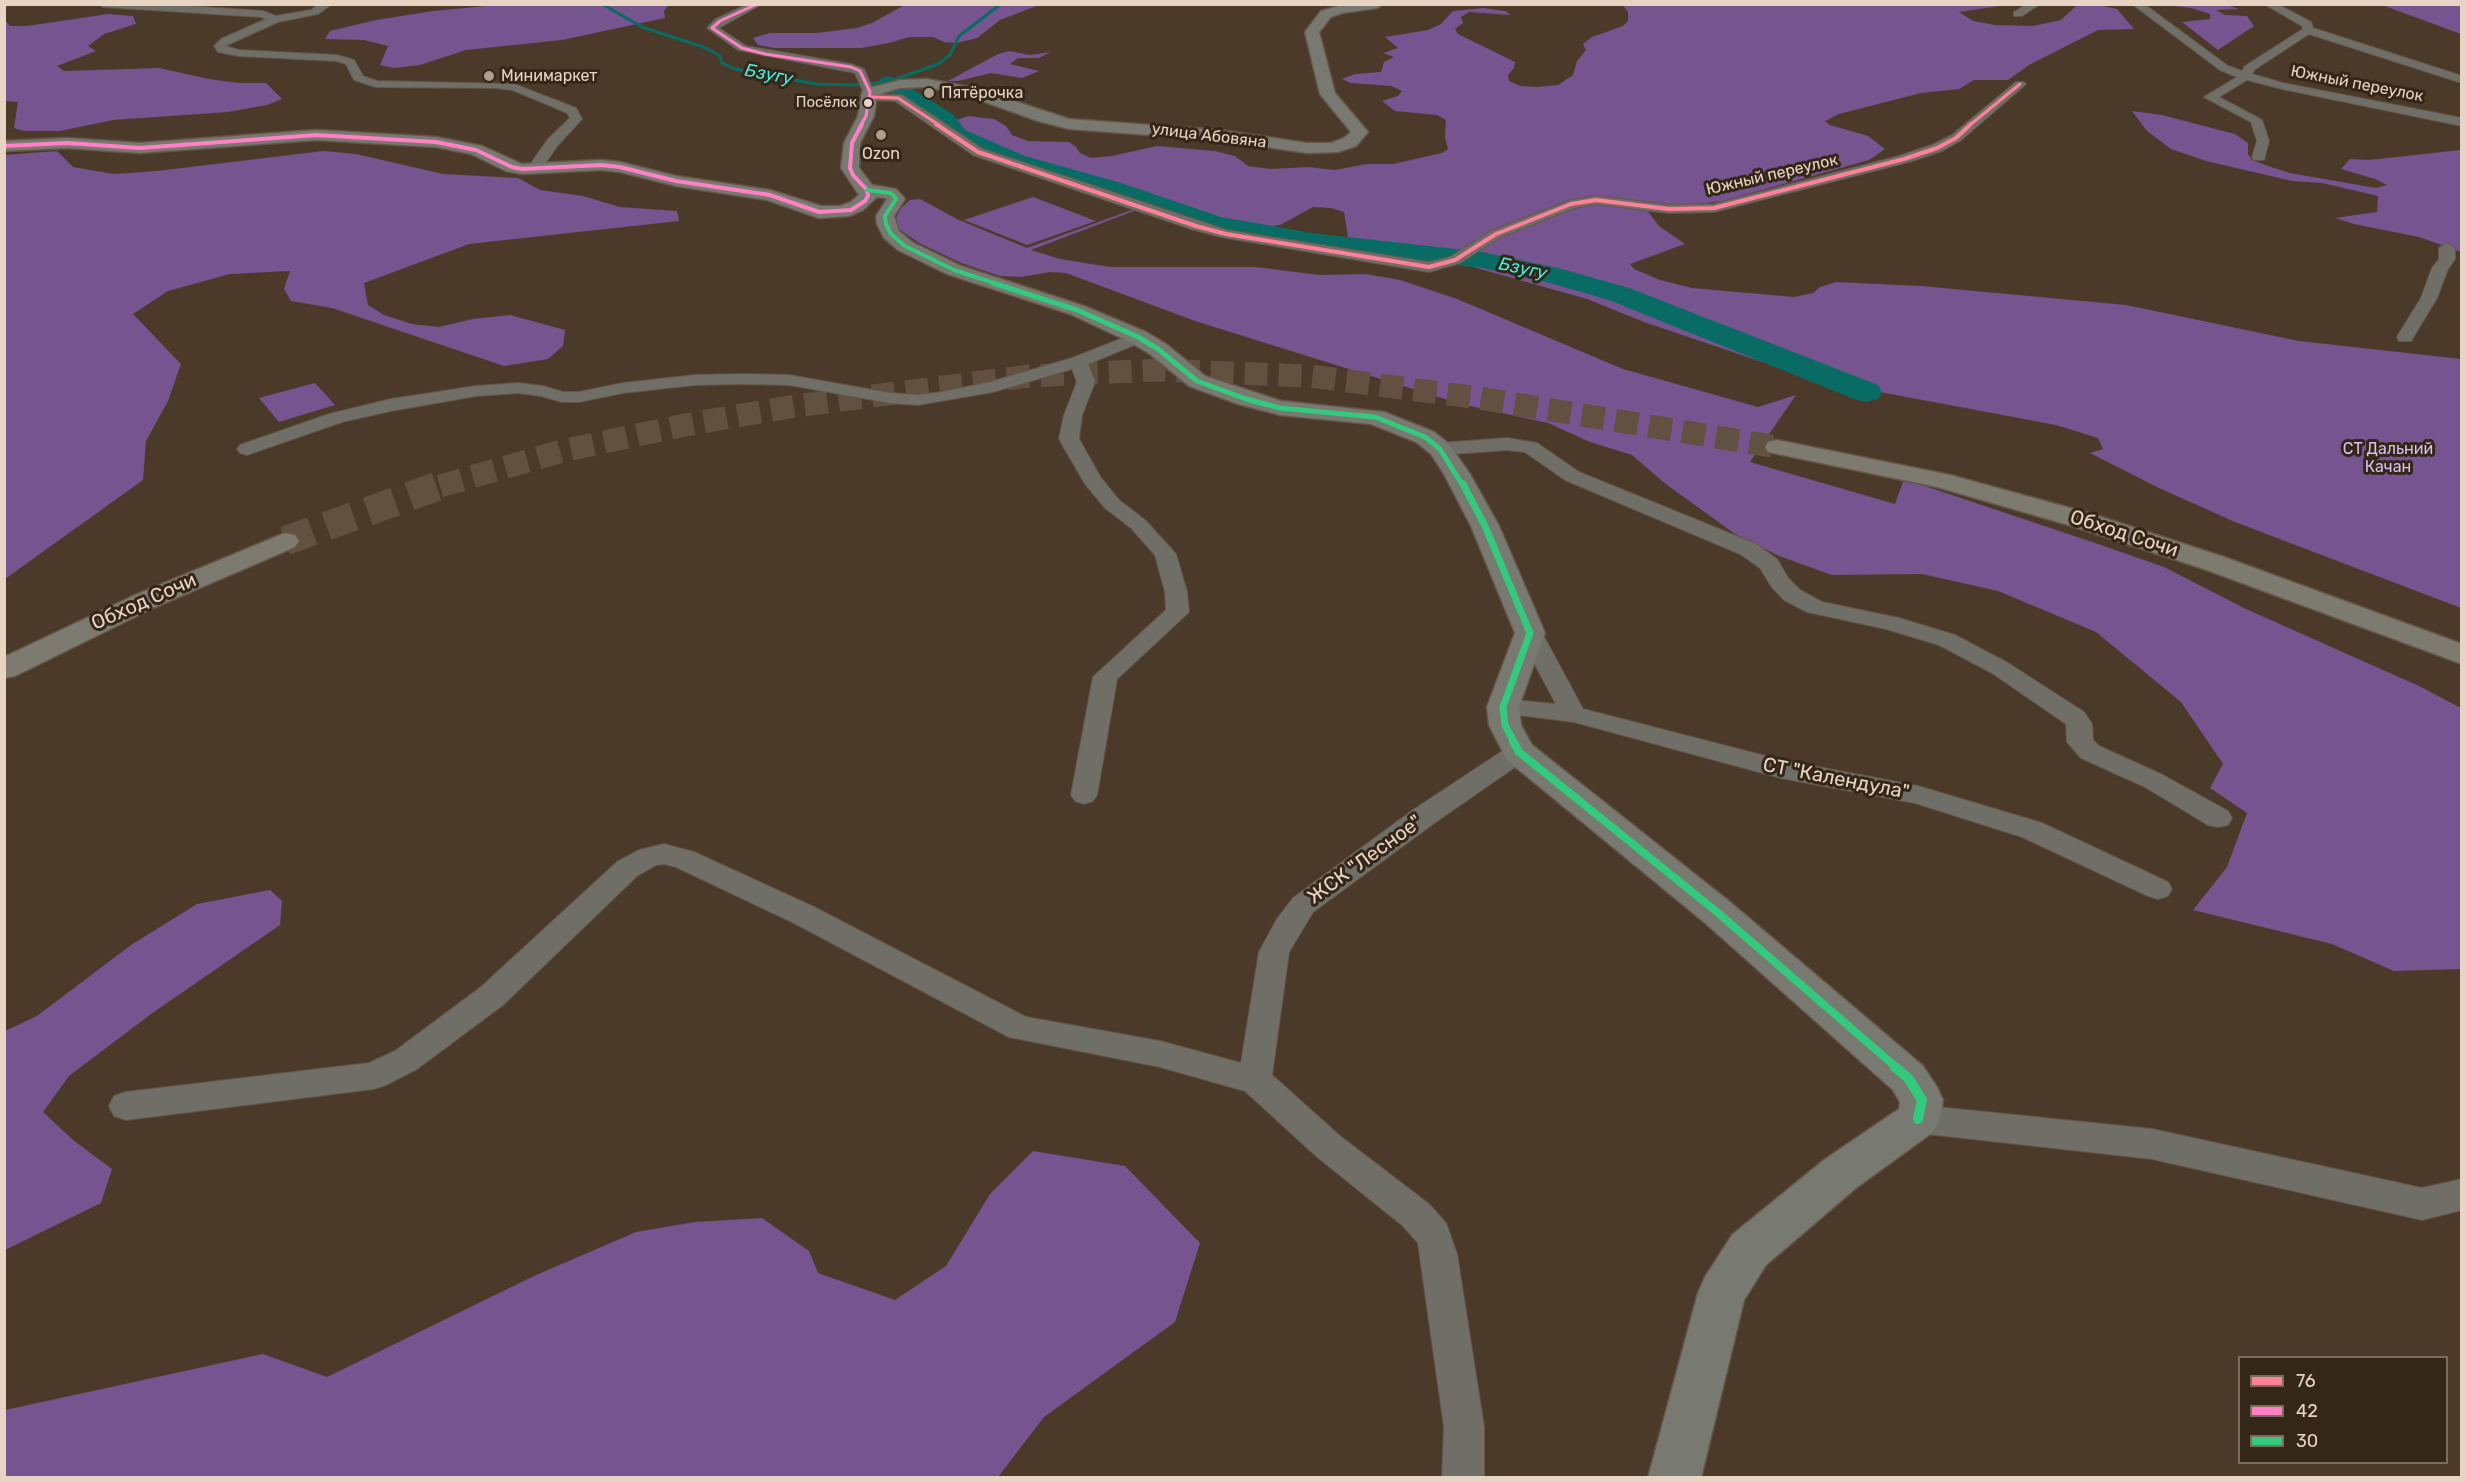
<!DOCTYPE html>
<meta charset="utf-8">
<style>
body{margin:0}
#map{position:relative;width:2466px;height:1482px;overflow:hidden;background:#4b3a29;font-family:Rubik,sans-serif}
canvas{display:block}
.frame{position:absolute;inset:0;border:6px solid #e7d4c2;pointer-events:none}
.legend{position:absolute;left:2238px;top:1356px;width:210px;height:108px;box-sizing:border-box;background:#342618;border:2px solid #7c6c5c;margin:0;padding:8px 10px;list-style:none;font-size:18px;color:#e7d4c2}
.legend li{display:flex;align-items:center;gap:12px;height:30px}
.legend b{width:30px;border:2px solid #7c6c5c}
</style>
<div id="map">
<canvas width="2466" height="1482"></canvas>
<div class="frame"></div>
<ul class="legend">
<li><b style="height:8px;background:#ff8098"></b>76</li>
<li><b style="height:8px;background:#ff80c5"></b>42</li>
<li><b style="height:8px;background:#33ca7d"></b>30</li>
</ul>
</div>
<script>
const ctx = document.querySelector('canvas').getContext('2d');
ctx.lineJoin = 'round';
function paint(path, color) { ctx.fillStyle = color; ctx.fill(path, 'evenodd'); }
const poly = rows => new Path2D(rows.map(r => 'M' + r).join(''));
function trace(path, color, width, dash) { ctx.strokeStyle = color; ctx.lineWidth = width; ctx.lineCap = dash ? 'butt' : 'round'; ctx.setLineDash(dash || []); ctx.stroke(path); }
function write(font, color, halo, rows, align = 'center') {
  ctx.font = font + ' Rubik,sans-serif'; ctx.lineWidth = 6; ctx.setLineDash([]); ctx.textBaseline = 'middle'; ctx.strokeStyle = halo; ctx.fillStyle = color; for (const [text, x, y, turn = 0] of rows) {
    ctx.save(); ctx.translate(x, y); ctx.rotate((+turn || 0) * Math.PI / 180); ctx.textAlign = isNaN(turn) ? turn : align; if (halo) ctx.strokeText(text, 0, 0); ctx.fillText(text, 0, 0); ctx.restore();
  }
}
const green = poly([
 [507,4,669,5,664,11,665,18,562,40,466,50,420,65,394,68,380,65,388,46,364,40,325,39,330,31,376,20,433,11],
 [906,4,1039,5,1000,20,977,38,957,43,944,42,933,37,909,37,889,43,861,48,774,48,758,45,753,38,770,33,816,33,857,28,872,23],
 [1623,5,2006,5,1959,12,1973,21,1995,25,2033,26,2061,20,2077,5,2099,5,2117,9,2134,29,2098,30,2029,65,2008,80,1974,80,1959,89,1921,93,1839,114,1825,121,1830,125,1868,136,1885,149,1869,160,1723,201,1647,210,1659,226,1685,244,1630,264,1634,269,1660,280,1692,288,1794,297,1813,293,1820,287,1836,282,1921,286,2126,305,2299,341,2461,359,2461,608,2235,522,2159,488,2090,453,2103,449,2098,438,2056,425,1853,387,1777,367,1644,322,1587,299,1473,267,1366,245,1348,237,1344,212,1331,208,1313,207,1280,225,1258,228,1225,225,1152,204,1031,250,1060,259,1110,267,1256,267,1319,275,1366,274,1400,280,1457,299,1623,369,1758,407,1796,395,1750,462,1895,504,1904,479,2098,544,2164,567,2246,609,2419,686,2461,708,2461,969,2394,971,2332,944,2193,910,2227,867,2247,813,2210,788,2223,764,2181,702,2096,632,1998,591,1922,574,1832,575,1779,556,1735,534,1667,485,1632,455,1590,442,1548,423,1461,404,1195,321,1066,273,1050,272,1021,277,1000,276,961,263,919,243,899,229,896,218,901,208,910,200,920,199,959,220,1027,248,1148,204,988,153,959,138,946,124,968,116,994,119,1006,126,1012,135,1028,141,1069,142,1076,147,1080,153,1091,158,1112,156,1157,146,1215,151,1235,156,1248,166,1271,169,1308,167,1335,170,1367,164,1393,164,1442,153,1448,149,1445,137,1446,120,1437,115,1395,111,1382,101,1398,96,1402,91,1391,86,1351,83,1342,79,1355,74,1381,72,1384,62,1394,57,1383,53,1398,48,1385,37,1428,30,1441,24,1453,11,1483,8,1505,11,1511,15,1469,12,1461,17,1463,23,1455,29,1458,34,1515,62,1514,68,1508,75,1509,81,1520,86,1537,87,1558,85,1573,75,1577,61,1586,50,1583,44,1592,37,1623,26,1628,21,1628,12],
 [2166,5,2227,5,2239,9,2216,10,2225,15,2247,16,2254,26,2218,50,2182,22,2210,19,2210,14,2191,8],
 [2382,5,2461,5,2461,34],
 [108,14,133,16,136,24,104,34,88,46,96,51,57,66,64,71,159,68,209,79,238,83,266,83,282,99,267,105,228,112,113,120,60,131,24,131,14,128,18,102,5,101,5,20,10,26,27,26],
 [1009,51,1030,55,1050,52,1039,58,1018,58,1010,64,1039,71,1022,78,991,73,958,81,948,81,998,54],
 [2132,111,2162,115,2235,134,2248,143,2248,154,2252,160,2271,167,2290,173,2376,188,2387,185,2375,179,2341,169,2350,159,2369,160,2461,150,2461,252,2419,237,2354,224,2335,218,2377,212,2378,196,2322,183,2292,181,2206,161,2171,149,2147,131],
 [57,151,73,167,114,174,157,171,323,151,356,154,443,174,518,178,540,190,583,196,620,207,677,211,679,221,469,244,364,283,368,305,384,315,412,324,439,327,473,319,510,315,565,330,563,346,548,359,504,366,332,308,291,301,284,289,290,271,230,274,168,291,133,314,181,364,168,401,146,441,143,480,5,579,5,155],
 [1033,197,1096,221,1027,245,964,220],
 [315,383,335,405,279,422,259,398],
 [270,890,282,901,280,925,151,1014,69,1076,43,1112,73,1140,112,1169,101,1203,5,1250,5,1031,37,1016,131,945,197,904],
 [1033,1151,1125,1166,1200,1243,1175,1322,1044,1417,998,1477,5,1477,5,1410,263,1354,327,1377,534,1276,636,1232,695,1222,762,1218,809,1251,818,1273,895,1300,946,1266,990,1194]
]);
const stream = poly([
 [602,4,642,27,703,47,719,55,722,63,735,69,816,84,854,85,888,82,938,64,950,55,959,36,1001,4]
]);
const river = poly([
 [888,76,895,78,954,115,965,130,1025,156,1121,183,1221,217,1312,233,1482,252,1558,268,1629,288,1878,385,1882,392,1878,399,1866,402,1854,399,1609,300,1543,281,1482,268,1312,249,1207,230,1103,193,1009,166,949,140,938,125,881,86,878,82,881,78,888,76]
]);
const highwayTunnelFar1 = poly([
 [440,486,562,451,685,425,795,406,1029,376,1156,370,1309,376,1479,398,1777,447]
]);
const highwayTunnel = poly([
 [285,541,444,484]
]);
const street = poly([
 [98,4,159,4,263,11,276,16,311,10,319,4,332,4,318,14,278,22,225,46,239,50,337,55,354,60,363,76,377,81,514,84,576,108,582,119,558,145,539,172,534,173,527,169,548,139,570,118,567,113,539,101,512,90,496,88,376,87,354,80,346,64,336,61,239,56,218,52,214,46,221,39,266,19,261,17,103,7,98,4],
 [748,4,762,4,719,28,746,46,851,64,864,69,875,94,902,95,983,149,1227,230,1429,262,1450,257,1491,231,1571,200,1596,196,1669,205,1714,204,1899,156,1932,145,1952,135,2016,82,2024,82,2026,84,1960,141,1942,151,1909,162,1714,212,1669,213,1596,204,1574,208,1501,237,1460,263,1429,272,1221,237,1191,229,973,155,895,101,867,100,855,73,738,50,707,28,716,19,748,4],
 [2027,4,2040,4,2022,16,2014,16,2014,12,2027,4],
 [2132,4,2144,4,2228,66,2242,71,2245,66,2303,29,2302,26,2264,4,2277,4,2311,22,2313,28,2462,76,2462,83,2309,34,2254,70,2252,74,2283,83,2462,118,2462,126,2282,89,2247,80,2219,97,2262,120,2269,141,2264,160,2254,160,2252,157,2257,141,2251,122,2204,97,2237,77,2220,70,2132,4],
 [2447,243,2455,248,2455,259,2448,269,2437,298,2411,341,2399,341,2397,337,2421,298,2432,268,2439,259,2439,248,2447,243],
 [1138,332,1144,333,1146,337,1144,341,1088,364,1095,382,1082,415,1079,439,1101,478,1119,500,1145,520,1176,554,1187,592,1189,612,1117,679,1097,795,1093,801,1084,804,1075,801,1071,795,1093,677,1166,610,1165,592,1155,555,1131,528,1105,508,1085,484,1059,439,1064,415,1077,382,1072,369,993,392,918,405,890,403,789,385,743,384,695,385,623,393,579,402,562,402,541,396,518,393,476,396,391,411,342,422,247,455,240,453,237,449,240,445,329,414,391,399,476,386,518,383,543,386,563,392,579,392,623,383,695,375,743,374,789,375,890,393,918,395,942,392,990,382,1072,358,1138,332],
 [1507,438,1537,443,1579,472,1756,544,1777,559,1788,578,1800,590,1822,602,1899,618,1955,635,2008,663,2084,712,2092,724,2093,740,2099,746,2163,775,2228,811,2232,818,2228,825,2218,827,2208,825,2145,787,2081,758,2067,742,2066,724,1992,673,1939,645,1886,629,1807,612,1784,600,1771,586,1760,568,1740,554,1565,480,1525,452,1507,450,1440,455,1433,453,1430,449,1433,445,1440,443,1507,438],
 [1530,626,1538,628,1542,633,1583,709,1781,760,1918,786,2042,823,2168,882,2172,889,2168,896,2158,899,2148,896,2022,837,1915,803,1781,778,1574,722,1494,712,1491,707,1494,702,1503,699,1556,704,1518,633,1522,628,1530,626],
 [1519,744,1528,746,1532,752,1528,758,1433,824,1313,912,1289,952,1272,1075,1340,1136,1429,1204,1446,1223,1457,1254,1484,1427,1484,1478,1442,1478,1444,1427,1418,1243,1403,1226,1316,1156,1245,1091,1160,1067,1009,1037,794,923,676,867,664,864,656,865,637,876,503,1005,417,1069,386,1085,374,1089,126,1120,114,1116,109,1106,114,1096,126,1092,369,1063,395,1051,481,987,617,862,639,850,664,844,694,852,814,907,1026,1017,1160,1041,1241,1063,1259,952,1277,919,1293,898,1413,810,1510,746,1519,744],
 [1918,1105,2152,1129,2422,1188,2462,1179,2462,1210,2422,1220,2152,1159,1918,1133,1906,1129,1901,1119,1906,1109,1918,1105]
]);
const secondary = poly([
 [1345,4,1383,4,1377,8,1342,13,1331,17,1319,32,1335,93,1368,132,1356,146,1338,152,1307,153,1219,140,1069,129,1038,121,971,97,927,87,900,88,877,95,874,116,860,143,859,168,872,185,896,189,905,199,894,216,899,231,912,242,961,266,1084,306,1146,332,1166,344,1205,376,1281,401,1384,412,1434,432,1449,444,1470,474,1499,526,1545,633,1519,707,1521,725,1532,745,1730,902,1923,1066,1937,1087,1943,1100,1940,1119,1933,1132,1856,1188,1766,1265,1744,1300,1701,1478,1648,1478,1698,1293,1705,1277,1732,1235,1824,1160,1899,1109,1900,1102,1893,1090,1704,922,1507,760,1489,725,1487,707,1515,633,1471,526,1444,474,1431,454,1416,442,1371,424,1280,415,1238,404,1189,386,1150,354,1130,342,1070,314,947,274,898,250,884,238,877,224,876,216,887,199,885,198,877,197,863,210,849,216,819,218,767,200,676,186,620,172,601,170,522,174,506,171,471,154,436,147,316,140,140,153,67,148,4,151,4,141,67,138,140,143,316,130,436,137,482,146,522,164,601,160,620,162,676,176,770,190,821,206,840,206,851,202,859,195,841,168,844,143,858,116,862,92,865,89,900,80,927,79,975,88,1069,119,1219,130,1307,143,1331,143,1344,138,1351,132,1320,94,1305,32,1321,11,1345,4]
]);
const highway = poly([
 [1777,440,1950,475,2092,514,2224,557,2462,644,2462,664,2204,569,2072,526,1937,487,1768,452,1765,447,1768,442,1777,440],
 [285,533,295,535,299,541,295,547,153,608,15,676,4,678,4,657,133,596,285,533]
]);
const bus1Far1 = poly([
 [871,97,898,98,939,125],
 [1970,125,2020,84]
]);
const bus1 = poly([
 [936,124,978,152,1196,226,1226,234,1429,267,1455,260,1496,234,1571,204,1596,200,1669,209,1714,208,1904,159,1937,148,1956,138,1971,124]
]);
const bus2Far1 = poly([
 [757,4,720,21,712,28,742,48,765,54,851,67,860,71,870,92,866,116,861,125]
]);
const bus2 = poly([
 [4,146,67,143,140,148,316,135,436,142,476,150,512,167,522,169,601,165,620,167,676,181,770,195,819,212,851,210,865,201,868,196,867,190,853,175,850,168,852,143,862,124]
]);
const bus3Far4 = poly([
 [867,190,890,193,894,196,896,199,885,216,886,224,891,234,905,246,954,270,997,284]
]);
const bus3Far3 = poly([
 [993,283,1077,310,1138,337,1158,349,1197,381,1246,399,1280,408,1375,417,1425,437,1440,449,1463,486]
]);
const bus3Far2 = poly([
 [1463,484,1485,526,1530,633,1503,707,1505,725,1514,742]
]);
const bus3Far1 = poly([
 [1513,741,1519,752,1717,912,1897,1068]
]);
const bus3 = poly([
 [1895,1067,1908,1078,1922,1100,1918,1119]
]);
const markers = [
 [489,76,6,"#b09e8c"],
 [929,93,6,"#b09e8c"],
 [868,103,5,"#e7d4c2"],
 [881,135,6,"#b09e8c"]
];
const farBusnames = [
 ["Посёлок",857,103]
];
const farPoinames = [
 ["Минимаркет",501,76],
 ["Пятёрочка",941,93],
 ["Ozon",881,154,"center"]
];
const farStreetnames = [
 ["Южный переулок",2357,84,11],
 ["улица Абовяна",1209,136,7],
 ["Южный переулок",1772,175,-13]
];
const farParknames = [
 ["СТ Дальний",2388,449],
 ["Качан",2388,467]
];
const farWaternames = [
 ["Бзугу",769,75,11],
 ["Бзугу",1523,269,12]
];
const streetNames = [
 ["Обход Сочи",2124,534,18],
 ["Обход Сочи",144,602,-24],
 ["СТ \"Календула\"",1836,779,11],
 ["ЖСК \"Лесное\"",1365,860,-36]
];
paint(green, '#765490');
trace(stream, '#096c64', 3);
paint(river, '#096c64');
trace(highwayTunnelFar1, '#625140', 23, [23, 11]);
trace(highwayTunnel, '#625140', 29, [29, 15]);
trace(street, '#655647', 2);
trace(secondary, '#655647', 3);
trace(highway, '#655647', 3);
paint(street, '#6f6f67');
paint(secondary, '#787970');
paint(highway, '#7d7b6f');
trace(bus1Far1, '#ff8098', 3);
trace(bus1, '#ff8098', 4);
trace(bus2Far1, '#ff80c5', 3);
trace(bus2, '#ff80c5', 4);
trace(bus3Far4, '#33ca7d', 4);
trace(bus3Far3, '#33ca7d', 5);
trace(bus3Far2, '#33ca7d', 7);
trace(bus3Far1, '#33ca7d', 8);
trace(bus3, '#33ca7d', 10);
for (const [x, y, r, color] of markers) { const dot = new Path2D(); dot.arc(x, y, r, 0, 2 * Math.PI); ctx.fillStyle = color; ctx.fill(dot); trace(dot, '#342618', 2); }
write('15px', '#e7d4c2', '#342618', farBusnames, 'right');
write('16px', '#e7d4c2', '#342618', farPoinames, 'left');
write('16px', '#e7d4c2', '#342618', farStreetnames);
write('16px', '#d6c0ef', '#342618', farParknames);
write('italic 18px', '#43f1e2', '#342618', farWaternames);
write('20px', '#e7d4c2', '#342618', streetNames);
</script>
